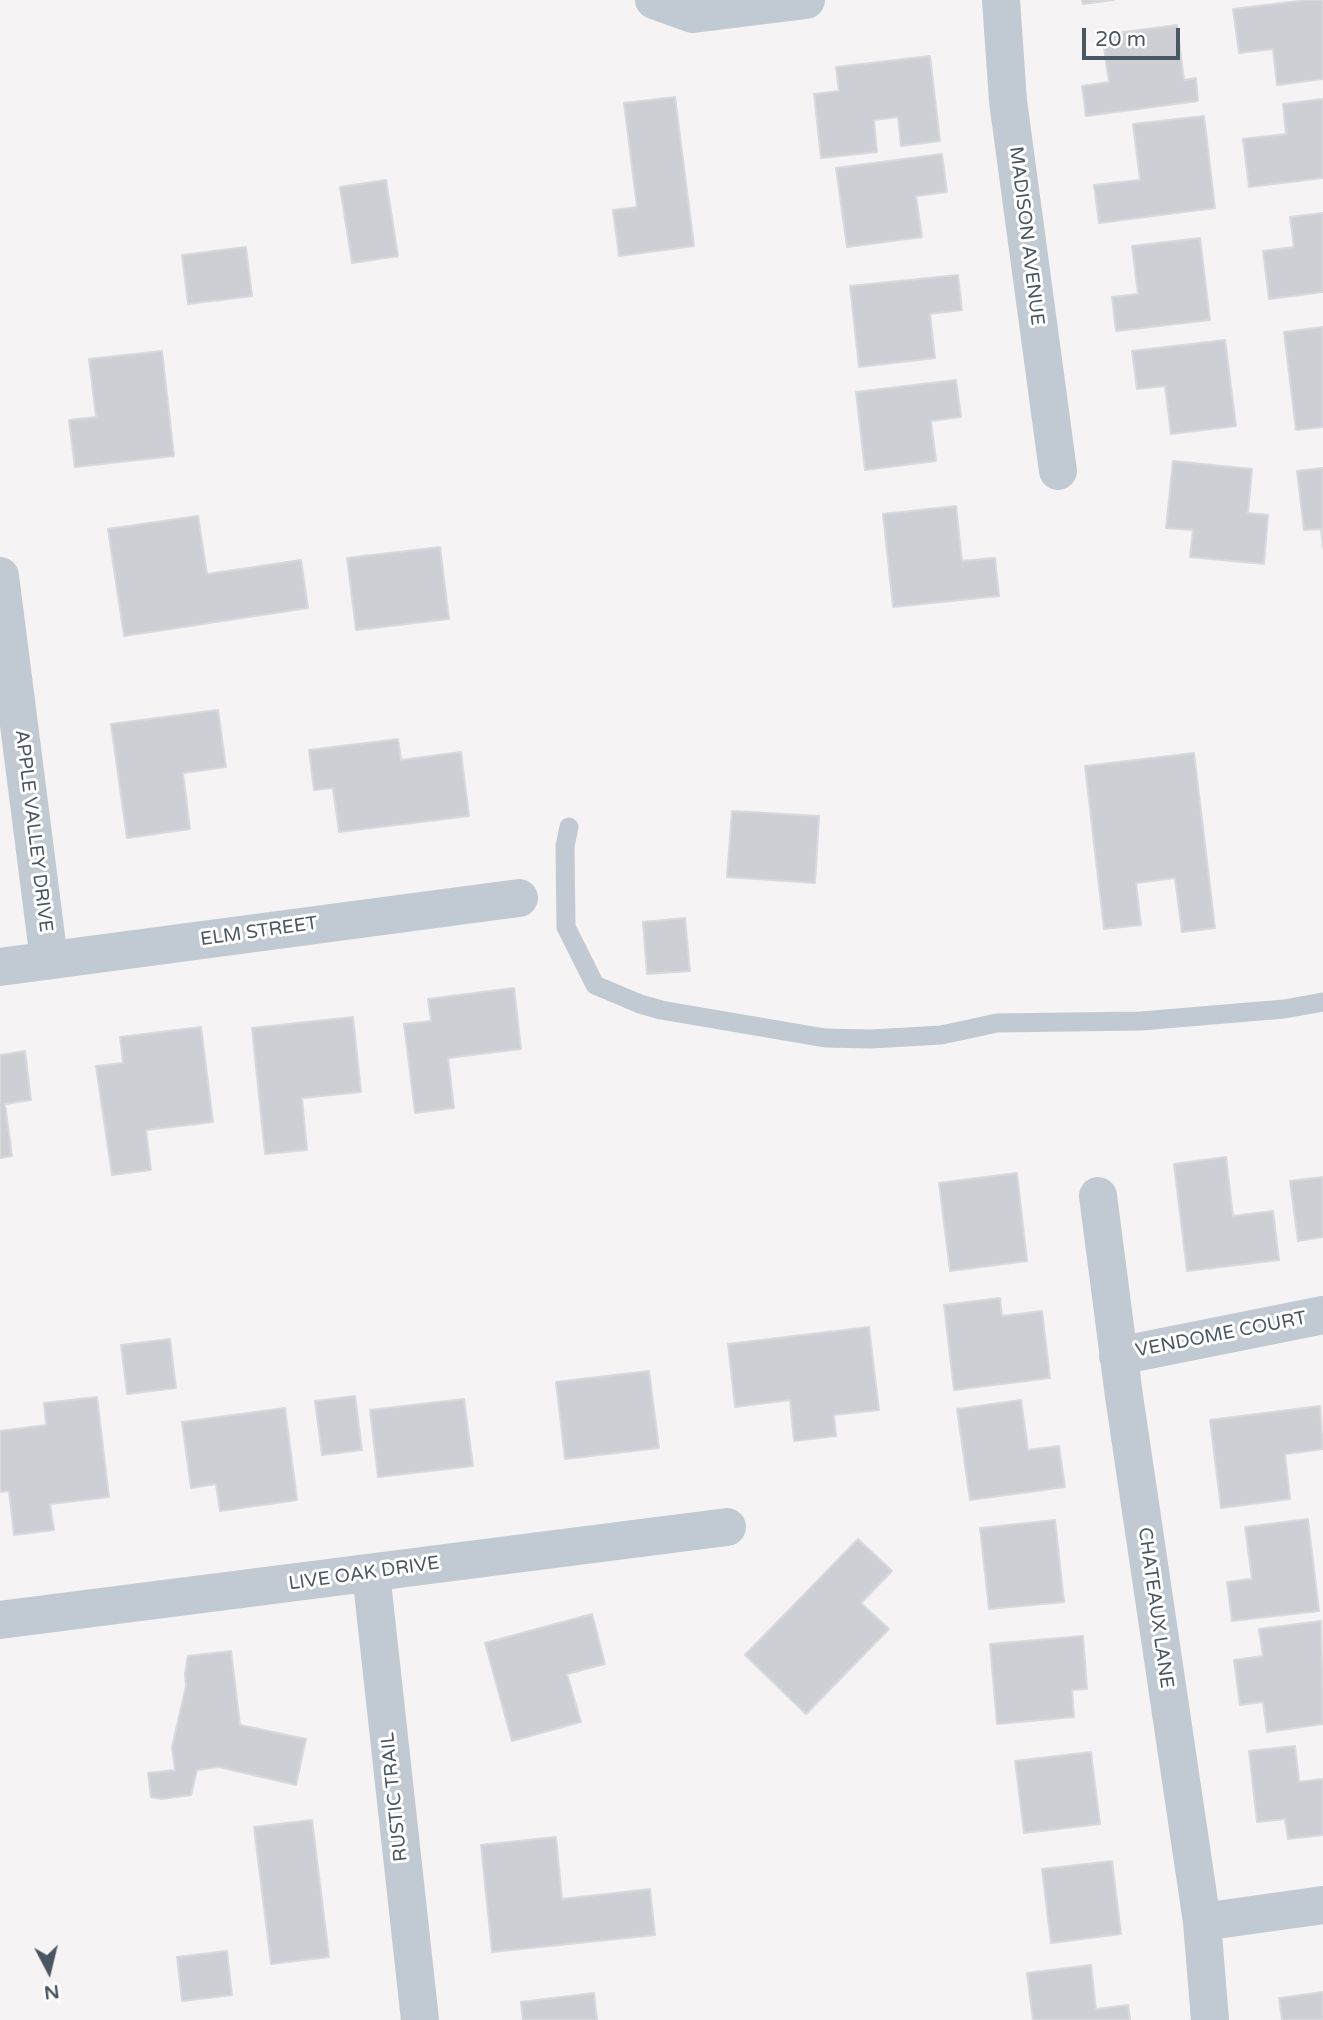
<!DOCTYPE html>
<style>
body{margin:0}
#map{position:relative;width:1323px;height:2020px;overflow:hidden;background:#f5f3f3;font-family:"Varela Round",sans-serif}
canvas{display:block}
.north{position:absolute;left:14px;top:1936px;width:70px;height:70px;-webkit-text-stroke:5px #fff;paint-order:stroke;rotate:173deg;font-size:19px;font-weight:700;line-height:28px;text-align:center;color:#4a5661}
.north::after{content:'';display:block;margin:auto;width:24px;height:32px;background:#4a5661;clip-path:polygon(50% 0,100% 100%,50% 72%,0 100%)}
.scale{position:absolute;left:1082px;top:28px;width:98px;height:32px;box-sizing:border-box;border:4px solid #4a5661;border-top:0;padding-left:9px;font-size:21px;line-height:24px;white-space:nowrap;color:#4a5661;-webkit-text-stroke:5px #fff;paint-order:stroke}
</style>
<div id="map">
<canvas width="1323" height="2020"></canvas>
<div class="north">N</div>
<div class="scale">20 m</div>
</div>
<script>
const ctx = document.querySelector('canvas').getContext('2d');
ctx.lineJoin = 'round';
function paint(path, color) { ctx.fillStyle = color; ctx.fill(path, 'evenodd'); }
const poly = rows => new Path2D(rows.map(r => 'M' + r).join(''));
function trace(path, color, width, dash) { ctx.strokeStyle = color; ctx.lineWidth = width; ctx.lineCap = dash ? 'butt' : 'round'; ctx.setLineDash(dash || []); ctx.stroke(path); }
function write(font, color, halo, rows, align = 'center') {
  ctx.font = font + ' "Varela Round",sans-serif'; ctx.lineWidth = 6; ctx.setLineDash([]); ctx.textBaseline = 'middle'; ctx.strokeStyle = halo; ctx.fillStyle = color; for (const [text, x, y, turn = 0] of rows) {
    ctx.save(); ctx.translate(x, y); ctx.rotate((+turn || 0) * Math.PI / 180); ctx.textAlign = isNaN(turn) ? turn : align; if (halo) ctx.strokeText(text, 0, 0); ctx.fillText(text, 0, 0); ctx.restore();
  }
}
const building = poly([
 [1082,0,1114,0,1083,4,1082,0],
 [1307,0,1323,0,1323,79,1277,85,1273,49,1239,53,1233,9,1307,0],
 [1177,25,1184,80,1196,78,1198,101,1086,116,1082,86,1109,82,1102,35,1177,25],
 [930,56,940,141,901,146,898,117,874,120,877,152,821,158,814,94,839,91,836,67,930,56],
 [675,97,694,246,619,256,613,210,637,207,624,103,675,97],
 [1323,99,1323,178,1249,187,1243,139,1286,134,1283,104,1323,99],
 [1204,116,1215,208,1099,223,1094,185,1140,180,1133,124,1204,116],
 [942,154,947,192,916,196,922,237,847,247,836,168,942,154],
 [386,180,398,256,352,263,340,187,386,180],
 [1323,213,1323,292,1269,299,1263,251,1294,247,1290,217,1323,213],
 [1200,238,1210,320,1116,331,1112,297,1138,294,1132,246,1200,238],
 [246,247,252,296,188,304,182,255,246,247],
 [958,275,962,310,930,314,935,358,859,367,850,286,958,275],
 [1323,327,1323,427,1296,430,1284,332,1323,327],
 [1225,340,1236,426,1171,434,1165,386,1137,389,1132,351,1225,340],
 [162,351,174,456,75,467,69,420,96,417,89,359,162,351],
 [956,380,961,417,931,421,936,461,865,470,856,392,956,380],
 [1173,461,1252,469,1248,513,1268,515,1264,564,1190,557,1193,530,1166,528,1173,461],
 [1323,468,1323,548,1321,529,1304,530,1297,471,1323,468],
 [956,506,962,561,995,558,999,596,893,607,883,514,956,506],
 [198,516,207,574,301,560,308,608,124,636,108,529,198,516],
 [440,547,449,619,356,630,347,558,440,547],
 [218,710,226,767,183,773,190,829,127,838,111,724,218,710],
 [398,739,401,760,461,752,469,816,339,832,333,788,314,790,309,750,398,739],
 [1194,753,1215,928,1182,932,1175,878,1136,883,1141,925,1104,929,1085,766,1194,753],
 [732,811,819,816,815,883,727,877,732,811],
 [685,918,690,971,647,974,643,922,685,918],
 [514,988,521,1049,448,1058,454,1108,415,1113,404,1024,431,1021,428,999,514,988],
 [353,1017,361,1092,302,1098,307,1150,265,1154,252,1028,353,1017],
 [201,1027,213,1122,146,1130,151,1170,112,1175,96,1066,123,1063,120,1037,201,1027],
 [25,1051,31,1100,5,1104,12,1156,0,1158,0,1055,25,1051],
 [1226,1157,1233,1216,1273,1211,1279,1260,1187,1271,1174,1164,1226,1157],
 [1017,1173,1027,1261,950,1271,939,1183,1017,1173],
 [1323,1177,1323,1237,1298,1241,1290,1181,1323,1177],
 [1000,1298,1002,1316,1042,1311,1050,1378,954,1390,944,1305,1000,1298],
 [869,1327,879,1410,834,1415,836,1436,794,1441,790,1400,735,1407,728,1344,869,1327],
 [170,1339,176,1388,127,1394,121,1345,170,1339],
 [649,1371,659,1448,565,1459,556,1382,649,1371],
 [355,1396,362,1450,322,1455,315,1401,355,1396],
 [97,1397,109,1497,50,1504,54,1530,14,1535,9,1491,0,1492,0,1431,46,1425,44,1403,97,1397],
 [464,1399,473,1466,378,1477,370,1410,464,1399],
 [1021,1400,1028,1450,1059,1446,1065,1487,970,1500,957,1409,1021,1400],
 [1320,1406,1323,1449,1285,1454,1290,1499,1221,1508,1210,1420,1320,1406],
 [285,1408,297,1500,220,1511,216,1484,191,1488,182,1422,285,1408],
 [1308,1519,1319,1611,1232,1621,1227,1582,1252,1579,1245,1527,1308,1519],
 [1055,1520,1064,1602,989,1609,980,1528,1055,1520],
 [858,1539,892,1571,861,1603,889,1629,806,1714,745,1655,858,1539],
 [592,1614,605,1664,567,1674,581,1722,512,1741,485,1643,592,1614],
 [1321,1621,1323,1724,1267,1732,1263,1702,1240,1705,1234,1660,1263,1656,1259,1629,1321,1621],
 [1083,1636,1087,1689,1072,1690,1074,1717,997,1724,990,1644,1083,1636],
 [231,1651,240,1725,306,1739,296,1785,219,1767,197,1770,191,1795,161,1799,151,1797,148,1773,175,1770,172,1747,186,1686,185,1674,188,1656,231,1651],
 [1295,1746,1299,1782,1323,1779,1323,1835,1288,1839,1285,1819,1257,1822,1249,1751,1295,1746],
 [1091,1752,1100,1824,1024,1833,1015,1761,1091,1752],
 [312,1820,329,1957,271,1964,254,1827,312,1820],
 [556,1837,562,1899,650,1889,655,1935,492,1952,481,1845,556,1837],
 [1112,1861,1121,1934,1051,1943,1042,1869,1112,1861],
 [227,1951,232,1995,182,2001,177,1957,227,1951],
 [1091,1965,1096,2009,1128,2005,1130,2020,1033,2020,1027,1973,1091,1965],
 [1323,1992,1323,2020,1282,2020,1279,1998,1323,1992],
 [594,1993,597,2020,523,2020,521,2002,594,1993]
]);
const lane = poly([
 [569,827,565,846,566,927,595,985,640,1004,661,1010,825,1038,871,1039,941,1035,997,1023,1141,1021,1284,1009,1323,1002]
]);
const street = poly([
 [654,0,693,14,806,0],
 [1001,0,1008,101,1058,471],
 [0,576,49,960],
 [0,967,519,898],
 [1098,1196,1124,1396,1202,1922,1210,2020],
 [1118,1356,1323,1315],
 [371,1573,420,2020],
 [0,1620,727,1527],
 [1202,1922,1323,1905]
]);
const streetNames = [
 ["MADISON AVENUE",1026,236,83],
 ["APPLE VALLEY DRIVE",33,831,83],
 ["ELM STREET",259,932,-8],
 ["VENDOME COURT",1221,1335,-11],
 ["LIVE OAK DRIVE",364,1574,-8],
 ["CHATEAUX LANE",1155,1608,82],
 ["RUSTIC TRAIL",395,1797,-96]
];
paint(building, '#cdcfd5');
trace(building, '#d7d9de', 2);
trace(lane, '#c1cad2', 19);
trace(street, '#c1cad2', 38);
write('19px', '#4a5661', '#fff', streetNames);
</script>
